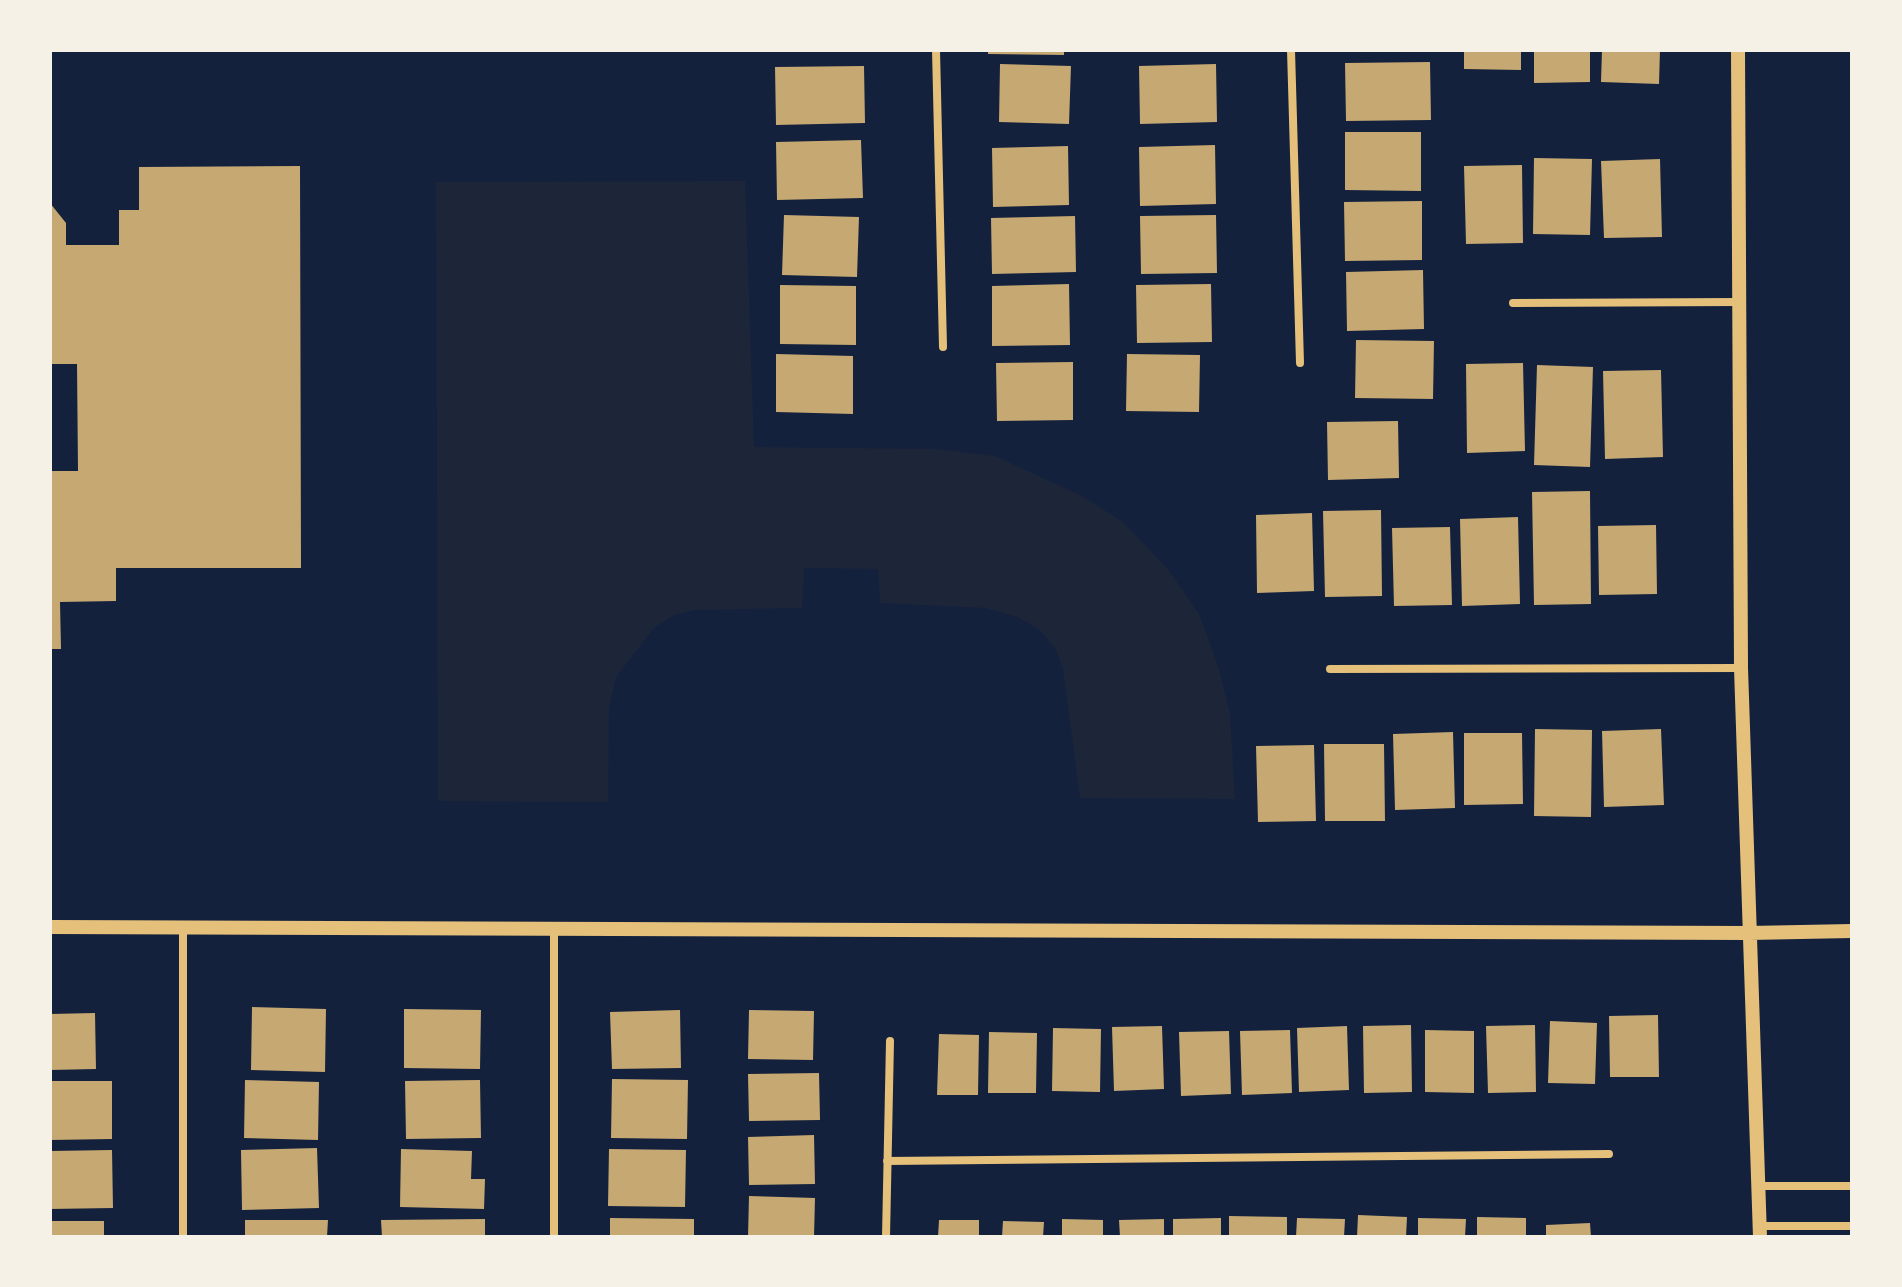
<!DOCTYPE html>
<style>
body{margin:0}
#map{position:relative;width:1902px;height:1287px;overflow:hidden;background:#14213d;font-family:Literata,serif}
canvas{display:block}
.frame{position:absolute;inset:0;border:52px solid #f6f1e7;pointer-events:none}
</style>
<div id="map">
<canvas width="1902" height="1287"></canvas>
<div class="frame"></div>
</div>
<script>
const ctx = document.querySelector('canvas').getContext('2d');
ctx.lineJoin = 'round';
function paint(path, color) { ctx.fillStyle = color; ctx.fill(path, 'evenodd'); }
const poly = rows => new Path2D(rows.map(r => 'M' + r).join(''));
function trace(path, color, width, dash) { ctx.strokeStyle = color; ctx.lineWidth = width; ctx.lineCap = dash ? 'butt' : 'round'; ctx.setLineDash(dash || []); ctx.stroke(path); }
const green = poly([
 [745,181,754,447,935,449,995,456,1082,496,1123,522,1167,568,1199,614,1219,669,1230,714,1235,799,1080,798,1063,668,1056,650,1040,630,1018,617,985,608,880,603,878,569,804,568,802,608,694,610,674,615,654,628,616,677,609,708,608,802,438,801,436,182]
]);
const building = poly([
 [988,50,1064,50,1064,55,988,54],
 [1464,50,1521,50,1521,70,1464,69],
 [1534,50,1590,50,1590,82,1534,83],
 [1602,50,1660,50,1659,84,1601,82],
 [1430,62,1431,120,1346,121,1345,63],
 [1000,64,1071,66,1069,124,999,122],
 [1216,64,1217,122,1140,124,1139,66],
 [864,66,865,123,776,125,775,67],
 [1345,132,1421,132,1421,191,1345,190],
 [861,140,863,198,777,200,776,142],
 [1215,145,1216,204,1140,206,1139,147],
 [1068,146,1069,205,993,207,992,148],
 [1534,158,1592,159,1590,235,1533,234],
 [1660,159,1662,237,1604,238,1601,161],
 [1522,165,1523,243,1466,244,1464,166],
 [300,166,301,568,116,568,116,601,60,602,61,649,50,649,50,471,78,471,77,364,50,364,50,203,66,223,66,245,119,245,119,210,139,210,139,167],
 [1422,201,1422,260,1345,261,1344,202],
 [784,215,859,217,857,277,782,275],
 [1216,215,1217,273,1141,274,1140,216],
 [1075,216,1076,272,992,274,991,218],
 [1423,270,1424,329,1347,331,1346,272],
 [1069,284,1070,345,992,346,992,286],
 [1211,284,1212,342,1137,343,1136,285],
 [780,285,856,286,856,345,780,344],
 [1356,340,1434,341,1433,399,1355,398],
 [776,354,853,356,853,414,776,412],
 [1127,354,1200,355,1199,412,1126,411],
 [1073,362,1073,420,997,421,996,363],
 [1523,363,1525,451,1467,453,1466,364],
 [1537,365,1593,367,1590,467,1534,465],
 [1661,370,1663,457,1605,459,1603,371],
 [1398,421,1399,478,1328,480,1327,422],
 [1590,491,1591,604,1534,605,1532,492],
 [1381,510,1382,596,1325,597,1323,511],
 [1312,513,1314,591,1257,593,1256,515],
 [1518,517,1520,604,1462,606,1460,519],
 [1656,525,1657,594,1599,595,1598,526],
 [1450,527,1452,605,1394,606,1392,528],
 [1535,729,1592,730,1591,817,1534,816],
 [1661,729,1664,805,1604,807,1602,731],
 [1453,732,1455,808,1395,810,1393,734],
 [1464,733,1522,733,1523,804,1464,805],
 [1324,744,1384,744,1385,821,1325,821],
 [1314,745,1316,821,1258,822,1256,746],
 [252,1007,326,1009,325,1072,251,1070],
 [404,1009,481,1010,480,1069,404,1068],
 [680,1010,681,1068,612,1069,610,1012],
 [749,1010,814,1011,813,1060,748,1059],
 [95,1013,96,1069,50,1070,50,1014],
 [1658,1015,1659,1077,1610,1077,1609,1016],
 [1550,1021,1597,1023,1595,1084,1548,1083],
 [1411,1025,1412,1092,1364,1093,1363,1026],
 [1535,1025,1536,1092,1488,1093,1486,1026],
 [1162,1026,1164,1089,1114,1091,1112,1027],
 [1347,1026,1349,1090,1299,1092,1297,1028],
 [1053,1028,1101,1029,1100,1092,1052,1091],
 [1290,1030,1292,1093,1242,1095,1240,1031],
 [1425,1030,1474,1031,1474,1093,1425,1092],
 [1229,1031,1231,1094,1181,1096,1179,1032],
 [989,1032,1037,1033,1036,1093,988,1093],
 [939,1034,979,1035,978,1095,937,1095],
 [819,1073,820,1120,749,1121,748,1074],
 [612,1079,688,1080,687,1139,611,1138],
 [245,1080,319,1082,318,1140,244,1138],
 [480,1080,481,1138,406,1139,405,1081],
 [50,1081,112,1081,112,1139,50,1140],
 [814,1135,815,1184,749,1185,748,1137],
 [317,1148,319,1208,242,1210,241,1150],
 [401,1149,472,1151,471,1179,485,1179,484,1209,400,1207],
 [609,1149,686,1150,685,1207,608,1206],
 [112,1150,113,1208,50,1209,50,1151],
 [749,1196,815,1198,814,1237,748,1237],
 [1358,1215,1407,1217,1406,1237,1357,1237],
 [1229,1216,1287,1217,1287,1237,1229,1237],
 [1477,1217,1526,1218,1526,1237,1477,1237],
 [610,1218,694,1219,694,1237,610,1237],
 [1221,1218,1221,1237,1173,1237,1173,1219],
 [1297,1218,1345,1219,1344,1237,1296,1237],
 [1418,1218,1466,1219,1465,1237,1418,1237],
 [485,1219,485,1237,382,1237,381,1220],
 [1062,1219,1103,1220,1103,1237,1062,1237],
 [1164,1219,1164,1237,1120,1237,1119,1220],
 [245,1220,328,1220,327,1237,245,1237],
 [939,1220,979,1220,979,1237,938,1237],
 [50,1221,104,1221,104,1237,50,1237],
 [1003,1221,1044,1222,1043,1237,1002,1237],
 [1590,1223,1591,1237,1546,1237,1546,1225]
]);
const minor = poly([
 [936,50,943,347],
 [1291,50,1300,363],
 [1513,303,1740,302],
 [1330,669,1741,668],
 [183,926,183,1237],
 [554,929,554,1237],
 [887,1161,1609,1154],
 [1758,1186,1852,1186],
 [1760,1226,1852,1226],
 [886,1237,890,1041]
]);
const tertiary = poly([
 [1738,50,1741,668,1760,1237],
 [50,927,1749,933,1852,931]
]);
paint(green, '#1d2539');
paint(building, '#c6a872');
trace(minor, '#e5c07b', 8);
trace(tertiary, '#e5c07b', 14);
</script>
